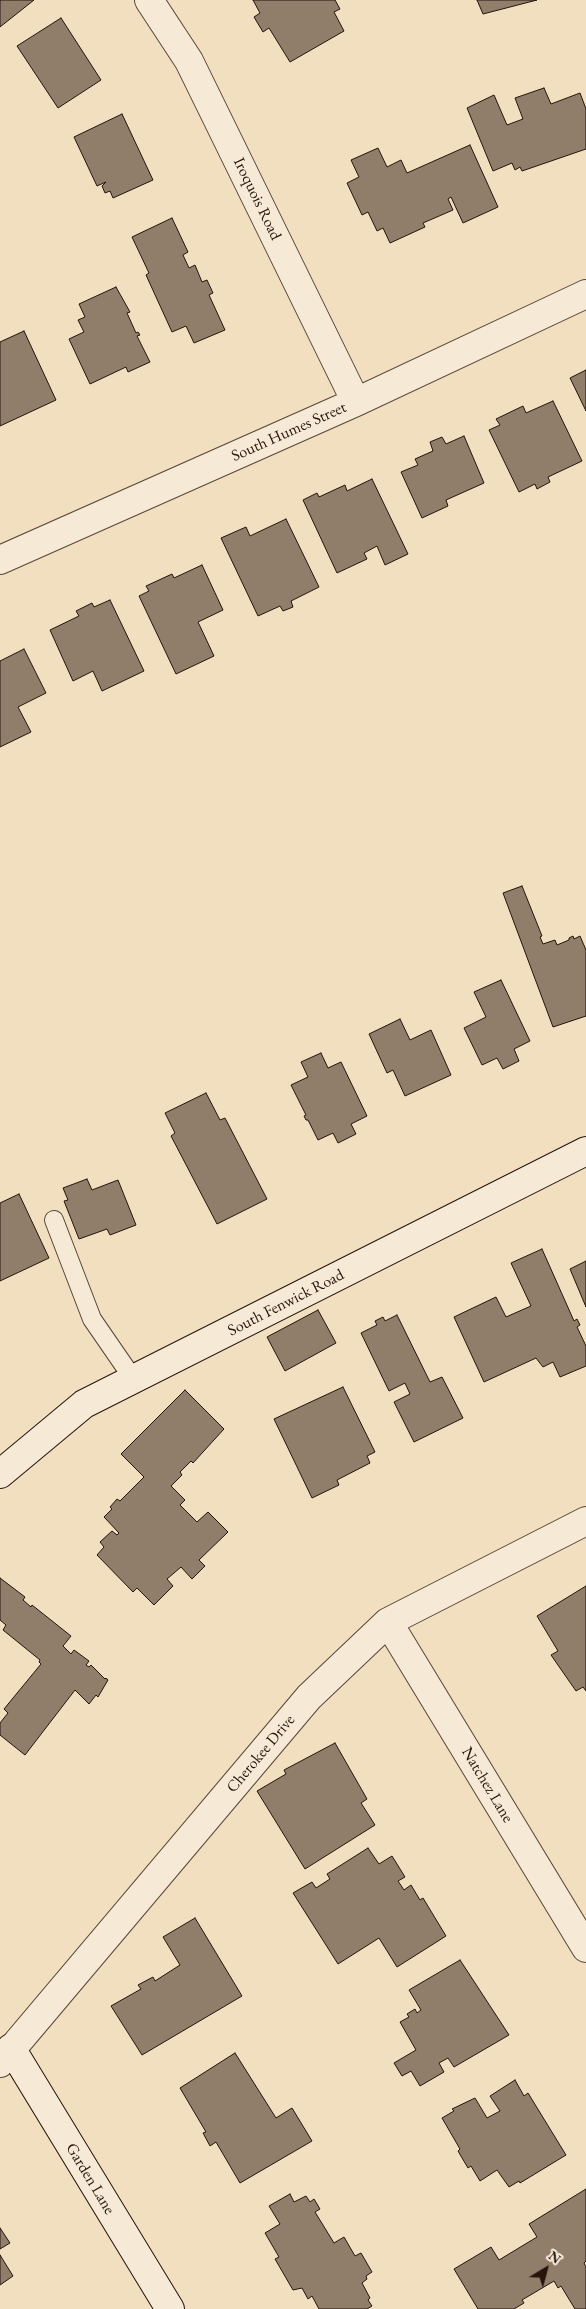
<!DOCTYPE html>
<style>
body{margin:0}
#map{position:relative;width:586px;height:2309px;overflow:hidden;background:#f1dfc0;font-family:"EB Garamond",serif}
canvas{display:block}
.north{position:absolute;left:521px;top:2244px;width:50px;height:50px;-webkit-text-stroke:4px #f6ead6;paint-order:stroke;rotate:37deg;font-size:14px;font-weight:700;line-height:20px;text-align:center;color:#26130c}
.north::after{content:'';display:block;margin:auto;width:18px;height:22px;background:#26130c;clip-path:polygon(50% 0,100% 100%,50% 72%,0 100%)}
</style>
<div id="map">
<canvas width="586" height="2309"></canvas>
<div class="north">N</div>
</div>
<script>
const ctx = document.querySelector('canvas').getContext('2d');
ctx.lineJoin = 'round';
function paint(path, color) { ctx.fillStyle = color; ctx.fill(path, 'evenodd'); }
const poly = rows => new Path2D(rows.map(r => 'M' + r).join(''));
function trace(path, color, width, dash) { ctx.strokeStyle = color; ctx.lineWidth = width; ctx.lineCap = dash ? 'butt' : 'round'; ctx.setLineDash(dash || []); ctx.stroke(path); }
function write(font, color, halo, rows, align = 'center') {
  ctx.font = font + ' "EB Garamond",serif'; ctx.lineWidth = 4; ctx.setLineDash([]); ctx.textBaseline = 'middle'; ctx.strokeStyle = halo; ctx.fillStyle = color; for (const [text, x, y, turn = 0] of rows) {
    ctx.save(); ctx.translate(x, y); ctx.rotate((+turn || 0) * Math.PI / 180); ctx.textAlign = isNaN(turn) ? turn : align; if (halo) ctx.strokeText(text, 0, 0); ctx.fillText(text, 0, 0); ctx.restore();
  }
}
const building = poly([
 [0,0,34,0,0,27,0,0],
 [253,0,335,0,340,9,334,12,344,31,290,62,269,28,263,32,254,17,260,13,253,0],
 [477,0,537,0,483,14,477,0],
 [61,18,101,80,58,108,17,46,61,18],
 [544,88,551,104,580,93,586,109,586,149,522,171,520,167,515,170,512,163,493,171,467,108,494,95,507,125,523,119,515,98,544,88],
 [122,114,153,180,113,198,110,191,105,193,102,186,106,182,97,186,74,137,122,114],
 [470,145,498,207,463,223,451,197,448,199,453,210,423,223,425,227,390,243,383,228,377,231,368,212,362,215,347,183,359,177,351,160,378,148,387,167,401,160,407,173,470,145],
 [172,218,188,252,183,255,189,268,195,265,202,282,207,280,213,293,209,295,225,330,194,343,186,326,172,332,146,275,149,273,132,237,172,218],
 [116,287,130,312,127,313,136,333,138,332,140,335,137,336,150,362,128,372,126,367,90,384,69,339,84,332,78,320,85,317,79,304,116,287],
 [24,331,56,400,0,426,0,342,24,331],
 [586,370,586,411,570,378,586,370],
 [553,401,582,461,548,477,550,482,537,489,535,484,519,492,489,430,500,425,496,419,523,406,526,413,553,401],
 [464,436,484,483,446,500,448,506,422,518,401,472,418,465,415,459,433,451,430,442,442,437,446,444,464,436],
 [372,479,408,554,385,565,377,546,364,553,367,559,337,573,303,500,317,493,319,497,345,485,347,491,372,479],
 [286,519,319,587,291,601,293,607,283,611,280,606,258,616,221,538,246,527,250,536,286,519],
 [202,565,223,610,198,622,214,656,176,674,139,596,149,591,146,586,172,574,174,578,202,565],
 [110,600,144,671,102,691,93,671,73,681,50,630,79,616,76,611,92,603,94,607,110,600],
 [24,649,46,693,18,707,31,732,0,747,0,661,24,649],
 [522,886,542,936,540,937,543,944,555,940,557,945,569,940,569,938,573,936,574,939,580,936,586,950,586,1016,553,1027,503,893,522,886],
 [501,980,530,1041,514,1049,519,1061,503,1069,497,1058,482,1065,464,1028,486,1017,474,992,501,980],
 [400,1019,410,1040,431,1030,451,1075,405,1096,393,1070,387,1073,369,1034,400,1019],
 [321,1053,328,1068,341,1062,367,1116,351,1124,356,1134,338,1143,333,1133,318,1140,308,1120,306,1120,304,1116,306,1115,291,1085,308,1077,301,1062,321,1053],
 [206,1093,220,1120,225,1118,267,1199,217,1224,171,1136,175,1133,165,1113,206,1093],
 [87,1179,92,1190,118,1180,136,1225,110,1235,107,1229,79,1239,64,1201,68,1200,63,1188,87,1179],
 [19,1194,49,1258,0,1281,0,1203,19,1194],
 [542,1249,574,1321,577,1319,580,1325,577,1327,586,1346,586,1366,560,1377,553,1362,543,1367,536,1358,484,1382,454,1317,496,1297,506,1317,531,1306,511,1263,542,1249],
 [586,1261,586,1307,570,1269,586,1261],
 [318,1310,336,1343,285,1371,267,1337,318,1310],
 [397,1315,430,1382,442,1377,463,1418,414,1442,394,1402,410,1394,405,1383,389,1391,361,1333,377,1325,375,1321,383,1317,385,1321,397,1315],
 [343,1387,375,1452,367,1456,370,1463,337,1480,339,1485,312,1498,274,1419,343,1387],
 [185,1390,224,1429,193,1463,191,1461,180,1472,182,1475,171,1486,185,1500,180,1505,197,1522,208,1512,228,1532,199,1560,205,1566,192,1579,181,1567,167,1579,173,1586,154,1605,137,1588,133,1592,97,1555,104,1547,100,1542,112,1531,117,1535,119,1533,104,1517,112,1509,110,1507,117,1499,120,1501,144,1477,121,1454,185,1390],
 [0,1578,25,1597,23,1600,31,1607,32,1605,71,1636,63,1646,71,1654,74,1650,89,1661,86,1665,89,1667,91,1665,105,1679,106,1678,108,1680,98,1697,96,1695,89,1704,75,1690,25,1755,0,1735,0,1723,8,1713,4,1709,41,1664,39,1662,40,1660,3,1630,6,1625,0,1620,0,1578],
 [586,1586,586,1691,583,1687,576,1691,551,1655,558,1651,537,1616,586,1586],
 [335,1743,367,1799,361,1803,375,1825,305,1869,257,1791,286,1774,284,1770,335,1743],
 [368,1848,379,1864,392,1856,405,1877,398,1881,404,1890,411,1885,420,1900,423,1898,446,1936,397,1967,379,1938,338,1964,293,1893,312,1882,316,1888,330,1879,327,1874,368,1848],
 [195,1918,242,1996,142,2055,111,2006,141,1989,138,1985,153,1977,155,1981,180,1965,163,1937,195,1918],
 [460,1960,509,2035,454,2067,448,2058,439,2063,444,2072,420,2086,411,2071,402,2076,394,2063,416,2050,400,2022,409,2017,407,2014,415,2009,417,2013,421,2010,409,1990,460,1960],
 [235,2053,276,2118,292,2108,312,2141,240,2183,216,2142,210,2146,203,2133,206,2132,180,2088,235,2053],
 [515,2080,524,2096,528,2093,566,2155,520,2183,519,2181,509,2187,497,2170,480,2181,471,2166,468,2168,458,2151,460,2149,442,2118,454,2111,452,2109,475,2098,487,2118,500,2111,490,2096,515,2080],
 [586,2189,586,2261,584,2263,586,2267,586,2309,575,2309,561,2286,558,2288,554,2281,522,2300,524,2303,514,2309,478,2309,454,2269,491,2247,499,2260,537,2237,529,2224,586,2189],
 [290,2194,294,2202,306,2196,310,2202,314,2199,320,2209,315,2212,334,2243,344,2237,355,2256,361,2253,372,2272,366,2276,367,2279,362,2283,370,2298,368,2300,372,2306,367,2309,319,2309,312,2296,308,2299,302,2288,293,2290,275,2259,279,2257,265,2233,280,2224,269,2206,290,2194],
 [0,2228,10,2243,0,2249,0,2228],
 [0,2255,13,2276,0,2285,0,2255]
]);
const lane = poly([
 [54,1220,92,1319,134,1380]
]);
const street = poly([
 [149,0,189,61,356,402],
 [0,560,356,402,586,294],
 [388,1622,586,1948],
 [0,2063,309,1697,388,1622,586,1521]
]);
const secondary = poly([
 [0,1474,84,1404,586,1151],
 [11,2048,170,2309]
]);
const streetNames = [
 ["Iroquois Road",257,199,64],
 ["South Humes Street",289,432,-24],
 ["South Fenwick Road",286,1303,-27],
 ["Cherokee Drive",261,1754,-50],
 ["Natchez Lane",487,1785,59],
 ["Garden Lane",90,2179,59]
];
paint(building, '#907d6a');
trace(building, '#26130c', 1);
trace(lane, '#594639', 20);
trace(street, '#594639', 30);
trace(secondary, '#26130c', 30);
trace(lane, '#f6ead6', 18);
trace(street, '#f6ead6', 28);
trace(secondary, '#f6ead6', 28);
write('16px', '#26130c', '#f6ead6', streetNames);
</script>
